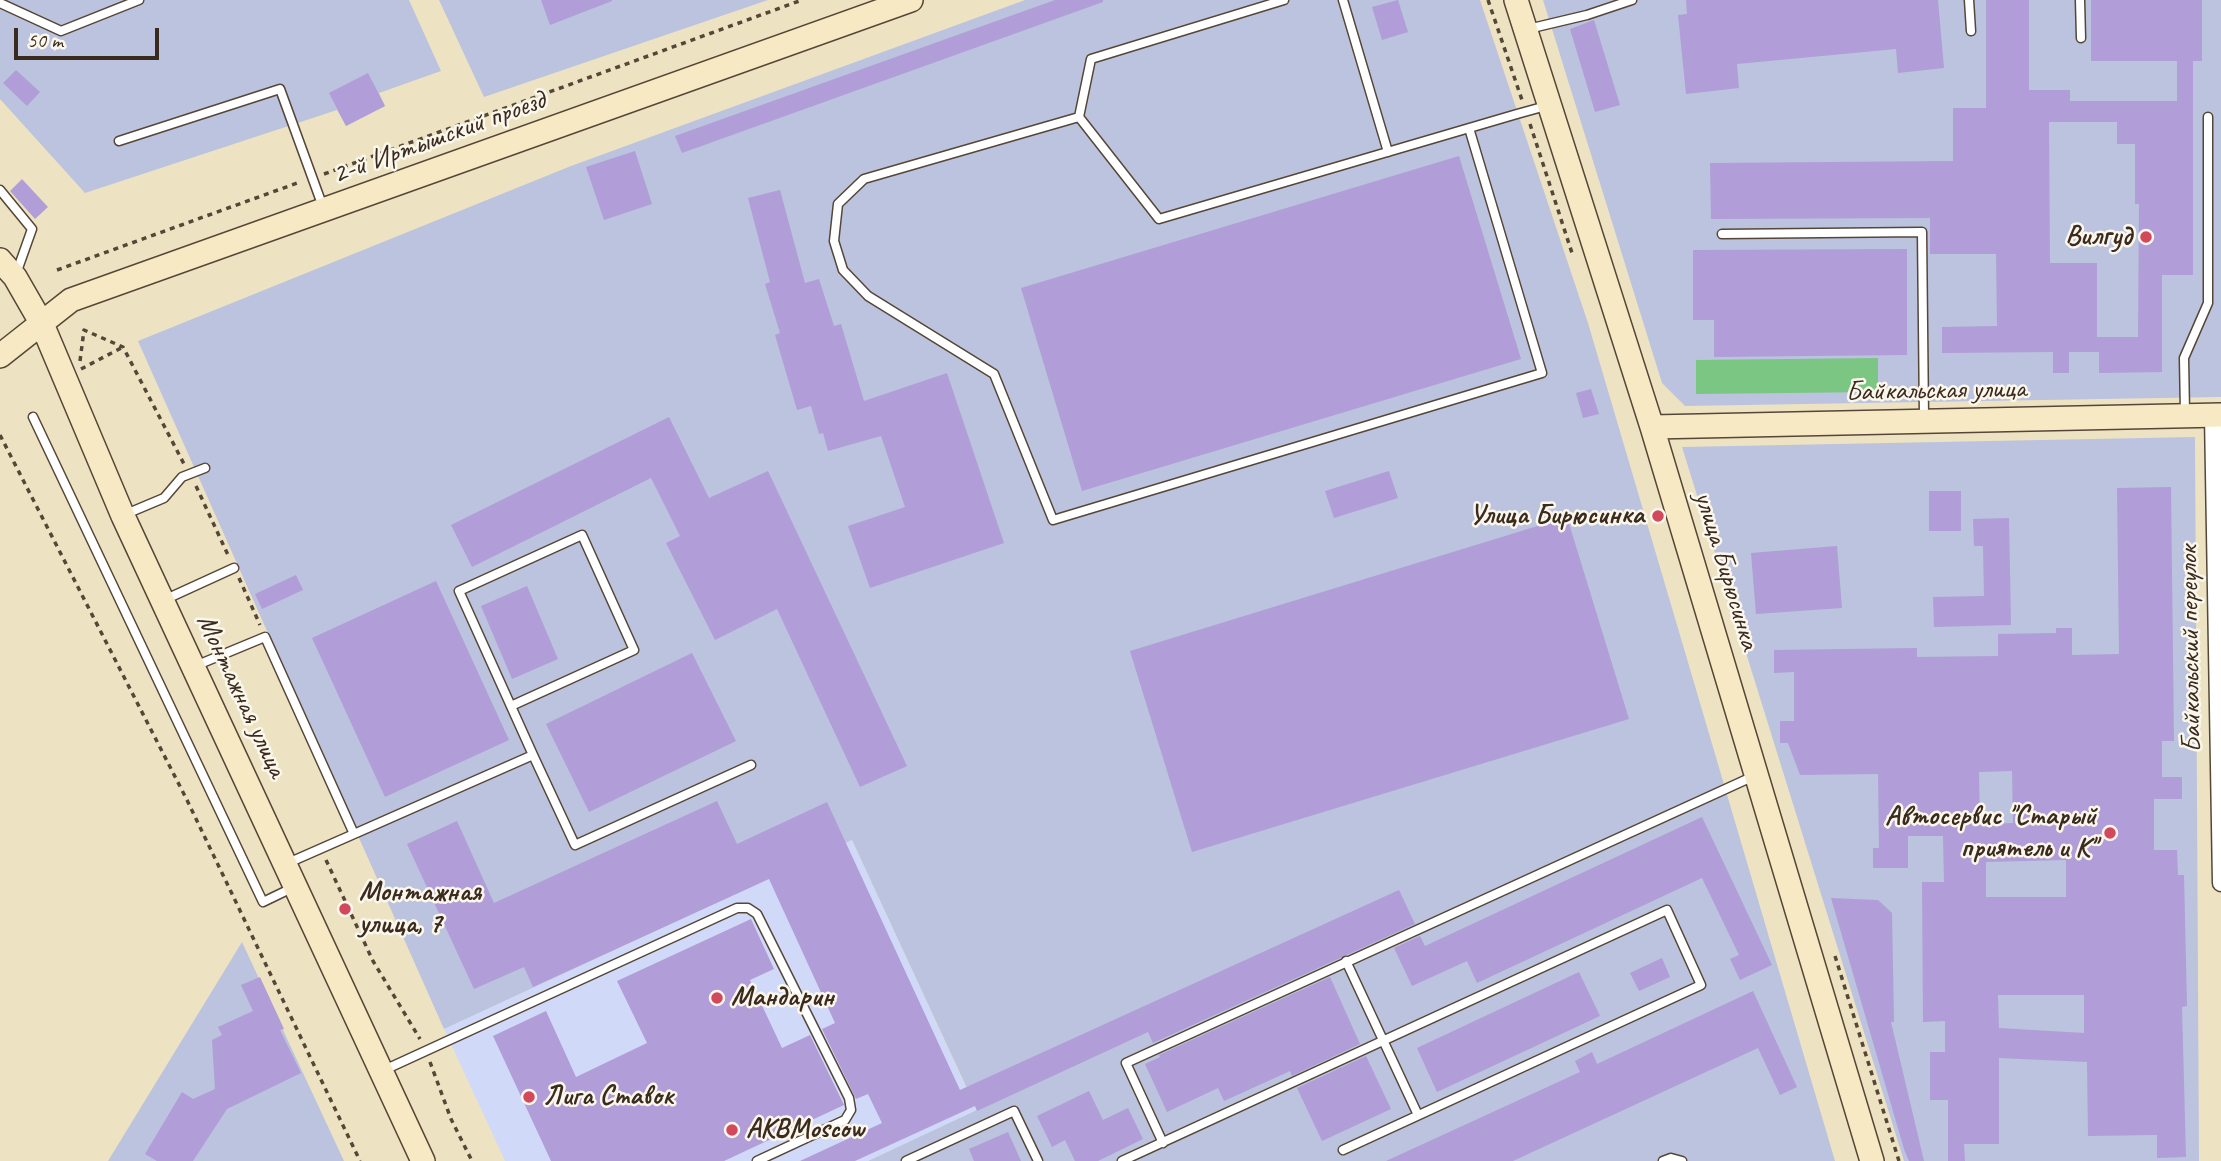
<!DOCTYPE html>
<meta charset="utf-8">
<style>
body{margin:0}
#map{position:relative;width:2221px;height:1161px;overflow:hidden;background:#ede3c3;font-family:Caveat,sans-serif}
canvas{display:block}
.scale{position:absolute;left:14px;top:28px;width:145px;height:32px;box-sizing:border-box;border:4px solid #3b2a1e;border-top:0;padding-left:9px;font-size:21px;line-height:24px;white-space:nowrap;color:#3b2a1e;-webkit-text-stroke:5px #fbf7ec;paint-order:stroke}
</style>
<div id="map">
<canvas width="2221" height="1161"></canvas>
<div class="scale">50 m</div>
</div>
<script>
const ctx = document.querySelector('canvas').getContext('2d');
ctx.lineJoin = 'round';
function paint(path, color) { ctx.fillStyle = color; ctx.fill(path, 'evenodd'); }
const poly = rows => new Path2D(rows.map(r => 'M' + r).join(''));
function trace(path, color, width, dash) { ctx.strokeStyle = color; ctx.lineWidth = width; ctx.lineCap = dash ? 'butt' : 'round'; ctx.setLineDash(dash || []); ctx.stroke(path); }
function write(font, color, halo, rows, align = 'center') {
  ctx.font = font + ' Caveat,sans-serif'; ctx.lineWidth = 5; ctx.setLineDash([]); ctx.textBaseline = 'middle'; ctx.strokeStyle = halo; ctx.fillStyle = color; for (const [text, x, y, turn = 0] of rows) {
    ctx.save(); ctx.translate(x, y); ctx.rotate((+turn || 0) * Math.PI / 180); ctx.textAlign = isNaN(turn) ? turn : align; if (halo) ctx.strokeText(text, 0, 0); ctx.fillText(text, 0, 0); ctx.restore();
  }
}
const built = poly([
 [852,840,977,1111,868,1161,505,1161,444,1029]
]);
const industrial = poly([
 [0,0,409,0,441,71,379,93,385,106,346,126,337,110,85,193,0,99],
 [439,0,768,0,484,97],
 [1025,0,1480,0,1588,323,1835,1161,868,1161,977,1110,852,840,444,1029,138,341,571,166],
 [1543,0,2221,0,2221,397,1685,406,1662,383],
 [2195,437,2199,1161,1904,1161,1682,447],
 [242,942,344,1161,108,1161]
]);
const green = poly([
 [1878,358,1878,392,1696,394,1696,360]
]);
const building = poly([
 [541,0,612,0,612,1,550,25],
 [1055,0,1103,0,1103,2,682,153,675,136],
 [1398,0,1408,32,1382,40,1372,7],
 [1686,0,1938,0,1944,68,1898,73,1896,49,1737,64,1739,88,1686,94,1678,15,1687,14],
 [1986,0,2029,0,2029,90,2070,90,2070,101,2177,101,2177,61,2091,61,2091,0,2202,0,2202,61,2193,61,2193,275,2162,275,2162,372,2099,373,2099,352,2069,352,2069,373,2053,373,2053,352,1942,353,1942,327,1997,326,1996,254,1930,254,1930,218,1711,219,1710,163,1953,161,1953,108,1986,108],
 [2049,122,2117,122,2117,144,2135,144,2135,204,2139,204,2138,337,2097,337,2097,263,2050,263],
 [1594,20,1620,105,1595,112,1570,29],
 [16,70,40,92,27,106,3,83],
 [368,73,385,106,346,126,329,93],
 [635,151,652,204,604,220,586,167],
 [1459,156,1521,359,1082,491,1021,288],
 [22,179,48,207,35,219,10,191],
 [780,190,805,283,819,279,834,326,841,324,864,401,947,373,1004,543,870,588,848,526,905,507,881,436,828,451,823,433,819,434,811,406,797,410,775,335,780,333,765,284,770,282,748,198],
 [1907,249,1907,355,1714,357,1714,320,1693,320,1693,250],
 [1591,389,1599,414,1583,418,1576,393],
 [669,417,709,498,768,471,907,766,860,787,777,609,715,640,666,543,680,536,651,478,472,567,451,525],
 [1389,471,1398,498,1334,518,1325,491],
 [2171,487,2174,741,2162,741,2162,777,2182,777,2182,799,2154,799,2154,850,2177,850,2178,875,2184,875,2187,1006,2182,1007,2186,1157,2157,1158,2157,1135,2088,1136,2087,1062,1999,1058,1999,1144,1964,1144,1965,1161,1948,1161,1948,1100,1930,1100,1930,1052,1945,1052,1945,1021,1923,1022,1922,882,1944,882,1943,836,1908,836,1908,868,1873,868,1873,848,1879,848,1878,774,1800,775,1788,743,1780,743,1780,721,1794,721,1794,672,1774,673,1774,650,1917,648,1917,657,1998,656,1998,634,2056,633,2056,628,2072,628,2072,655,2119,654,2117,488],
 [2012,771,2013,823,1980,824,1979,772],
 [2066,860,2066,897,1986,897,1986,862],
 [1998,995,2084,995,2084,1033,1999,1028],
 [1929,491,1961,491,1961,531,1929,531],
 [1567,517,1629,719,1192,852,1130,651],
 [2009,518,2011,625,1934,627,1933,597,1984,596,1983,546,1974,546,1973,519],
 [1837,546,1842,608,1756,614,1751,553],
 [296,575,303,590,262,609,255,594],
 [436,581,509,740,385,797,312,638],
 [527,586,558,659,512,679,481,606],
 [692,653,736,741,589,812,546,724],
 [717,801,737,844,827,802,960,1090,1399,890,1415,924,1153,1043,1148,1032,977,1111,975,1106,855,1161,800,1161,882,1123,868,1094,856,1099,822,1029,835,1023,769,879,533,987,524,967,474,989,407,844,457,821,494,903],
 [1702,817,1772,965,1740,980,1730,959,1739,955,1702,878,1477,983,1467,961,1412,986,1394,948,1420,936,1425,946],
 [1831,898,1878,900,1892,913,1894,1022,1891,1022,1924,1161,1909,1161,1904,1149],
 [751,919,774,969,750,980,782,1048,810,1035,844,1105,724,1161,551,1161,493,1036,546,1011,576,1077,647,1043,617,981],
 [1662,958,1670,977,1639,991,1630,973],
 [1579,972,1600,1016,1437,1092,1417,1048],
 [260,977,284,1029,280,1030,301,1073,227,1109,193,1161,157,1161,145,1154,182,1092,193,1099,215,1089,212,1040,222,1035,218,1027,253,1011,241,985],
 [1330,977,1360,1044,1292,1076,1290,1071,1224,1101,1218,1088,1167,1112,1145,1064,1160,1057,1159,1055],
 [1753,991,1797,1087,1780,1095,1758,1048,1513,1161,1386,1161,1580,1072,1575,1061,1592,1052,1597,1064],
 [1366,1056,1391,1109,1322,1141,1297,1088],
 [1089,1091,1103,1120,1128,1108,1143,1139,1098,1161,1075,1161,1065,1140,1052,1147,1037,1116],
 [1008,1132,1021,1161,974,1161,969,1149]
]);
const path = poly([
 [1488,0,1522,100],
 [1530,124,1572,253],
 [324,174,802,0],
 [57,270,300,182],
 [80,361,84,330,123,347,184,464],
 [81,369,123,347],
 [0,435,187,800,360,1161],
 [196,486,228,555],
 [239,578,260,625],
 [326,860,373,961,420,1039],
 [1835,956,1899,1161],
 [430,1062,451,1119,472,1161]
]);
const lane = poly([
 [1343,0,1388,152],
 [1969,0,1971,31],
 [2080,0,2081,38],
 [0,3,61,31,139,0],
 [1528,29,1587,15,1632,0],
 [1079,117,1091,59,1284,0],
 [1469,128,1542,373,1053,520,994,374,868,296,843,270,834,241,838,204,864,179,1079,117,1159,219,1517,114,1546,106],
 [119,141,280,89,323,207],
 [0,190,32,229,16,274],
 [1722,234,1922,232,1924,418],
 [2185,413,2184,358,2208,303,2208,117],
 [33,417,263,902,292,888],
 [126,514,164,498,182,477,205,468],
 [164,600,234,568],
 [195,666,265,637,354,834,288,863],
 [511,706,634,650,582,535,459,591,533,755],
 [354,834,533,755,575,845,751,765],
 [1346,961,1418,1115],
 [382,1071,737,908,748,908,757,914,849,1098,851,1110,845,1120,757,1161],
 [1163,1143,1126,1063,1754,776],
 [906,1161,1014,1111,1038,1161],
 [1122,1161,1667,910,1701,985,1343,1150],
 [1663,1161,1671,1158,1682,1161]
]);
const street = poly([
 [2213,415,2221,883]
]);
const secondary = poly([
 [1516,0,1652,427,1872,1161],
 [0,260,15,277,42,324,123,516,423,1161],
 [0,356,71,300,911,0],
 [1652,427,2221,415]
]);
const markers = [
 [2146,237,7,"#d1495b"],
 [1658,516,7,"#d1495b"],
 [2110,833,7,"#d1495b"],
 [345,909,7,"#d1495b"],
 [717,998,7,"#d1495b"],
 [529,1097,7,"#d1495b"],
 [732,1130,7,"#d1495b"]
];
const streetNames = [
 ["2-й Иртышский проезд",439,138,-20],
 ["Байкальская улица",1936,391,-1],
 ["улица Бирюсинка",1726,571,73],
 ["Байкальский переулок",2191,649,-91],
 ["Монтажная улица",241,696,65]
];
const poiNames = [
 ["Вилгуд",2132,237,"right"],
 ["Улица Бирюсинка",1644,516,"right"],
 ["Автосервис \"Старый",2096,817,"right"],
 ["приятель и К\"",2096,849,"right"],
 ["Монтажная",359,893],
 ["улица, 7",359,925],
 ["Мандарин",731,998],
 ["Лига Ставок",543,1097],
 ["AKBMoscow",746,1130]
];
paint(built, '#d1d9f9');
paint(industrial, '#bbc3de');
paint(green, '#7cc683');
paint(building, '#b19dd7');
trace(lane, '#564637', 11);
trace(street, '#564637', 19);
trace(secondary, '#564637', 26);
trace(path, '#564637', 3.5, [5, 5]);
trace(lane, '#fff', 8);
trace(street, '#fff', 16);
trace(secondary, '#f6e9c3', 23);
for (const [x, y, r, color] of markers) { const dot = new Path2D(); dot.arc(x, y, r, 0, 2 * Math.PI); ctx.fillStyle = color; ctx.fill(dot); trace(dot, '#fbf7ec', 2.5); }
write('28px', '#3b2a1e', '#fbf7ec', streetNames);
write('bold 28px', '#3b2a1e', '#fbf7ec', poiNames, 'left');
</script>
